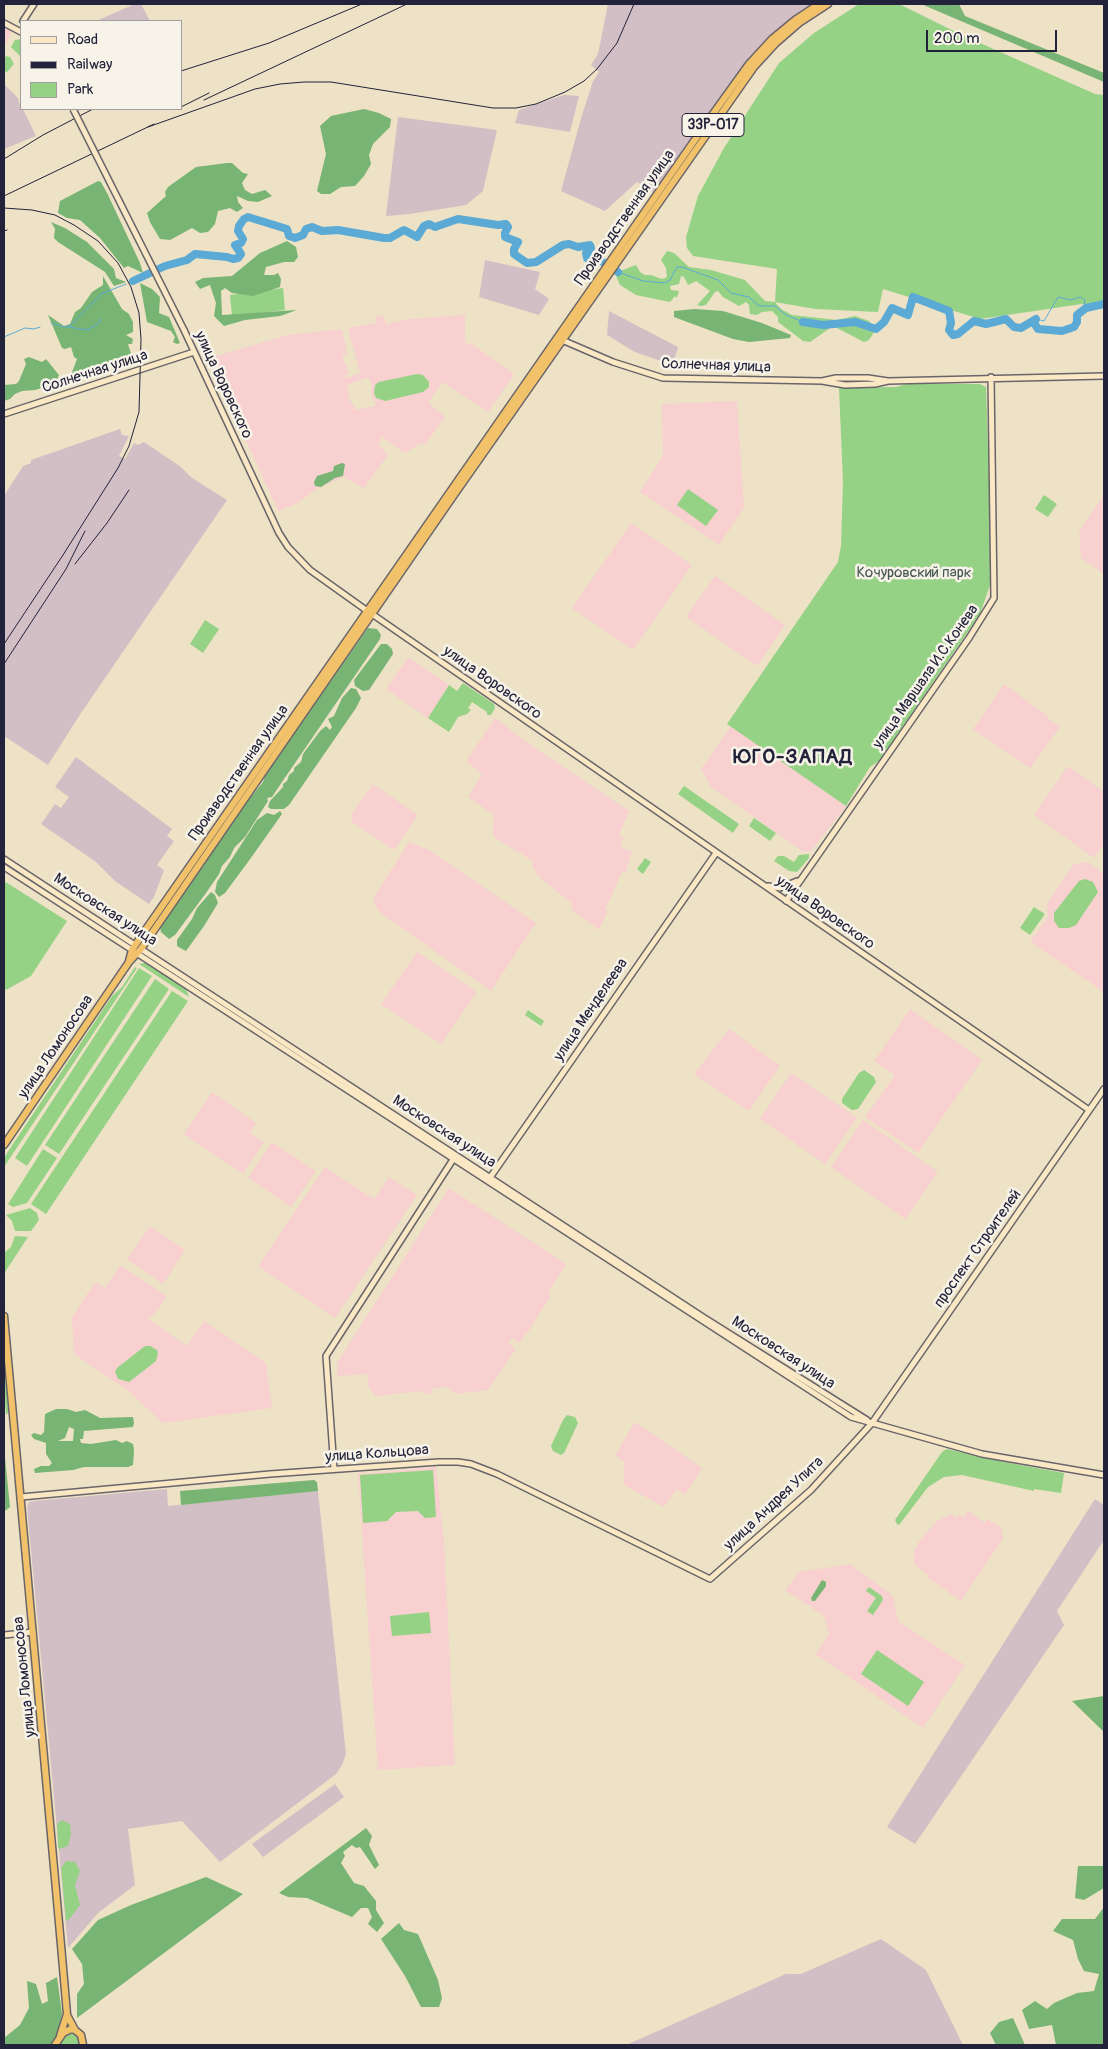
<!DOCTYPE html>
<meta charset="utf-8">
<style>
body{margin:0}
#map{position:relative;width:1108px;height:2049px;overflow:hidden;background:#ede2c5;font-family:Pangolin,sans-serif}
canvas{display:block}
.frame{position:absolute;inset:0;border:5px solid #22223b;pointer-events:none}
.legend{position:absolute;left:20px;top:20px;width:162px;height:90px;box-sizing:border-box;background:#f7f3e8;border:1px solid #a29fa3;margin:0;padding:6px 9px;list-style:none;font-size:15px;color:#22223b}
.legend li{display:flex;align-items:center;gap:10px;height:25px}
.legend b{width:25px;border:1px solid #a29fa3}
.scale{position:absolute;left:926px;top:30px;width:131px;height:22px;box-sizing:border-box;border:2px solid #22223b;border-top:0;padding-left:6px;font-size:15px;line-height:18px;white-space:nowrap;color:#22223b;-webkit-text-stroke:4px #f7f3e8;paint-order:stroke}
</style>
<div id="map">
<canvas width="1108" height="2049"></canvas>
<div class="frame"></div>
<ul class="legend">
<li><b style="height:6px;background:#fae7c3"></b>Road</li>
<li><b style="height:6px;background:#22223b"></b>Railway</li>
<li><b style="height:14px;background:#96d286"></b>Park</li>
</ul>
<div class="scale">200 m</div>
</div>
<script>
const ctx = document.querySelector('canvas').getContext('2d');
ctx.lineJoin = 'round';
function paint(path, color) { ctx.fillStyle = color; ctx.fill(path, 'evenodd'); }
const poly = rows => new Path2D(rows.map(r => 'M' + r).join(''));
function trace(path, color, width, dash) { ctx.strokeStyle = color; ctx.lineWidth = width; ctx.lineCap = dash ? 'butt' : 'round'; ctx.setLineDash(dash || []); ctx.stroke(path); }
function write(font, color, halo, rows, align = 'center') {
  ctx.font = font + ' Pangolin,sans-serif'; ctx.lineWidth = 5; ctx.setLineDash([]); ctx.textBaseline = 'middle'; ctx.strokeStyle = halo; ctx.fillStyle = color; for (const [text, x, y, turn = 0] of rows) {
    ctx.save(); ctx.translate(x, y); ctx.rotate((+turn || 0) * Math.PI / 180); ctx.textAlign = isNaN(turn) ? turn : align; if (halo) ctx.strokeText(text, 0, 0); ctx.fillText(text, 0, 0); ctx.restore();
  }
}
const built = poly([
 [4,25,10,30,11,34,4,47],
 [384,315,386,324,410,319,465,315,465,343,472,344,514,374,488,412,442,382,428,403,445,417,425,445,421,443,405,453,382,437,378,444,388,455,364,488,343,477,317,489,296,504,278,511,209,358,288,335,342,329,347,354,342,356,349,373,345,375,346,378,360,373,348,328,376,323,375,317],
 [369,377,372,386,371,393,376,406,356,410,349,399,347,385],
 [737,401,744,508,719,545,640,492,663,456,662,404],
 [1104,495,1104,574,1081,558,1079,531],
 [631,523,692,565,633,650,572,608],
 [715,576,785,625,757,666,686,617],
 [408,657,449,685,428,718,386,689],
 [1004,684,1049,717,1048,719,1060,727,1030,768,973,729],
 [495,718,532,746,629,811,619,835,624,838,620,846,632,852,626,872,622,872,605,910,608,911,599,930,572,910,571,903,539,877,532,866,534,862,494,837,493,831,494,815,468,797,482,774,466,761],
 [731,726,846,806,811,851,803,852,798,848,711,787,701,769],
 [1068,766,1104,792,1104,844,1094,858,1034,815],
 [373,784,418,815,394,850,352,822,352,813],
 [409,842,429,850,536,923,491,991,378,911,373,898],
 [1087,862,1104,874,1104,992,1030,942,1048,917,1047,904,1074,864],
 [417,952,477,992,441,1044,381,1004],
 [910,1009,982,1060,918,1153,865,1117,895,1075,874,1061],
 [729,1029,780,1066,749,1111,694,1074],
 [791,1073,857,1118,825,1164,760,1119],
 [212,1092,256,1123,250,1133,264,1142,243,1174,184,1134],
 [863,1120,938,1172,905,1219,831,1167],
 [272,1142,316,1171,291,1207,248,1178],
 [325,1167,374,1199,389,1177,417,1195,335,1318,258,1266],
 [449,1188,566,1264,548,1293,551,1296,528,1332,519,1343,512,1338,508,1343,516,1349,488,1390,456,1394,447,1387,431,1389,431,1395,420,1391,376,1396,369,1387,367,1374,337,1376,337,1363],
 [150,1226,185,1250,163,1284,127,1259],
 [120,1265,167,1296,159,1309,148,1319,187,1346,204,1321,266,1363,272,1408,163,1423,126,1389,74,1354,72,1317,95,1282,105,1288],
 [635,1422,702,1468,685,1495,677,1489,664,1507,624,1485,624,1462,615,1455],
 [436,1467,444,1541,455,1765,378,1770,358,1474],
 [968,1511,985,1523,988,1519,1001,1528,1003,1539,961,1601,928,1578,928,1575,914,1564,914,1551,920,1540,937,1521,951,1514,956,1518,958,1515,965,1516],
 [850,1564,893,1596,898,1621,965,1665,923,1728,815,1654,829,1634,824,1616,785,1590,799,1572]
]);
const industrial = poly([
 [135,4,141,4,150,21,96,21],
 [608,4,813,4,772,34,736,77,655,193,637,182,605,211,561,191,582,115,593,81,599,72,591,65,598,54],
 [4,84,18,98,21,109,23,109,36,136,4,149],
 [564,95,579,96,570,132,515,123,519,110],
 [398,117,497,130,483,191,466,205,410,214,386,216],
 [485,260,540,272,535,289,549,299,539,315,479,297],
 [609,311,678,347,673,365,635,352,607,335],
 [120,429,122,435,129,436,119,456,125,459,134,443,138,445,144,442,181,467,192,478,227,500,81,713,48,765,4,736,4,496,23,466,31,463,31,460],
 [76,757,172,829,167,836,174,841,157,865,164,870,154,897,149,904,115,881,96,862,41,824,55,804,61,808,69,797,55,787],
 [167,1489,168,1506,318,1491,346,1754,342,1765,336,1774,220,1862,182,1821,128,1829,135,1885,98,1913,68,1948,27,1507,29,1502,34,1501],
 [1095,1499,1104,1505,1104,1540,1057,1611,1064,1625,915,1844,887,1827],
 [335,1784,344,1797,263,1857,252,1844],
 [881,1939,926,1970,963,2045,626,2045,786,1974,801,1974]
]);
const green = poly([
 [859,4,899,4,962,35,1095,94,1104,95,1104,305,1082,304,980,319,883,289,878,312,815,309,775,302,781,309,792,315,837,320,855,316,869,321,876,329,869,340,864,342,837,328,830,328,810,342,803,341,778,322,778,317,772,311,762,312,757,315,750,314,749,305,746,302,739,306,723,297,718,291,715,292,706,305,701,306,697,305,710,291,696,281,688,285,684,277,681,276,679,284,670,286,671,290,679,291,677,298,675,296,670,302,636,295,620,285,616,276,618,272,636,265,640,272,645,275,651,275,662,279,665,278,667,277,666,268,661,260,667,251,674,253,689,267,711,270,745,280,765,301,775,302,777,269,693,256,687,248,686,237,698,196,724,148,779,63,814,33],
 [21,39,21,57,11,47,15,40],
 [6,56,10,57,14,64,7,72,4,71,4,60],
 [283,288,285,310,232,316,230,295],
 [417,374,423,375,429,382,429,387,423,392,385,401,376,398,374,393,375,385,379,382],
 [907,384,980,384,986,387,991,541,990,585,980,614,879,761,870,767,846,806,727,724,838,562,841,546,843,482,839,388,896,387],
 [688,489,718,510,706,526,677,505],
 [1044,495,1057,504,1048,517,1035,509],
 [205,620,219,629,203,653,190,644],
 [463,683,494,704,495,708,491,715,487,715,487,712,472,702,468,708,471,710,467,714,458,717,449,732,428,718,449,685,457,691],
 [684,786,739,824,733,833,678,794],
 [754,818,776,833,770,841,749,826],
 [809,854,809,858,797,872,789,871,774,861,778,856,784,856,794,862,799,855],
 [645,858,651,862,643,874,637,869],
 [1085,879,1093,882,1098,892,1076,925,1069,928,1059,928,1054,921,1054,913,1079,881],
 [4,881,67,921,31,976,6,990,4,988],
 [1034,907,1045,914,1030,935,1020,928],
 [144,963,149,964,186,989,189,997,139,964],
 [135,967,137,968,4,1167,4,1158,9,1150,112,996,122,987],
 [139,968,152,976,27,1166,15,1158],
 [155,979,169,989,59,1154,45,1145],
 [172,991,188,1001,46,1214,31,1204],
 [528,1010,544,1021,541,1026,525,1015],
 [864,1070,874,1077,876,1082,858,1109,852,1110,842,1103,842,1099,859,1073],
 [43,1149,57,1158,27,1203,13,1207,8,1204],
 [30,1208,37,1213,39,1220,31,1231,15,1231,12,1221,6,1215],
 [15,1236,28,1237,5,1272,4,1253,11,1247],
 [145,1346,150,1346,157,1350,158,1354,156,1361,129,1382,118,1379,115,1372,117,1368],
 [4,1353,10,1410,6,1415,4,1389],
 [567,1415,575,1417,578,1423,564,1453,561,1455,553,1451,551,1446,563,1420],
 [947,1449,1004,1462,1064,1473,1061,1493,1034,1489,1034,1491,962,1475,944,1477,928,1487,899,1525,897,1524,895,1520,942,1452],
 [433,1470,436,1517,425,1518,418,1511,396,1512,387,1521,363,1523,360,1475],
 [869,1587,882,1596,883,1600,873,1615,867,1611,876,1598,866,1591],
 [429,1612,431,1633,392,1636,390,1616],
 [877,1650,924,1682,908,1706,861,1674],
 [62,1820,70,1824,71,1835,68,1846,60,1849,58,1847,57,1824],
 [66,1861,75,1862,80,1871,75,1885,80,1905,68,1921,66,1920,61,1868],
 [69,2032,78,2036,81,2045,61,2045,63,2035]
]);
const forest = poly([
 [921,4,959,4,965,16,1104,73,1104,82],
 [364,109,379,113,391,119,390,127,373,144,369,155,371,164,364,176,355,186,341,187,330,194,321,194,317,191,326,154,320,126,331,116],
 [227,163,232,163,243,173,248,174,242,183,245,190,252,194,265,190,272,196,258,202,248,201,237,196,238,202,243,208,237,212,230,208,218,211,215,224,208,232,200,233,192,228,170,240,160,239,150,222,147,213,166,196,165,192,168,187,196,167],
 [98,181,101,182,108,195,140,263,143,273,128,266,124,268,100,238,80,220,67,218,58,213,60,201],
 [51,222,65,228,87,242,114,269,116,278,126,282,114,286,105,272,58,242,54,238,55,229],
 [287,241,296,247,298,257,294,262,284,262,266,267,264,275,274,275,278,273,281,279,280,287,253,296,232,293,225,288,221,291,222,315,297,310,280,316,245,320,224,326,214,316,216,303,210,285,200,289,195,282,203,278,232,276,260,253],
 [103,276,122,309,129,314,133,322,133,332,126,335,133,339,132,344,128,344,132,357,72,378,71,375,77,359,74,357,71,347,65,349,62,348,48,315,64,326,70,324,75,312,81,308,92,292,103,285],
 [140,283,152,289,160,297,159,313,169,317,180,343,177,344,173,342,175,337,171,331,147,322],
 [695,309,723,311,762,323,791,335,790,338,749,342,733,339,674,317,674,311],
 [29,357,42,362,46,359,59,375,57,380,51,385,35,390,22,391,15,394,10,399,4,401,4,385,16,384,19,381,26,364,24,359],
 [342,463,345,464,343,476,335,478,321,487,315,486,314,482,317,476,333,471,334,466],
 [368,628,377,629,381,635,380,639,282,782,272,797,267,798,268,801,245,837,234,848,230,857,222,866,219,874,206,893,175,935,169,939,161,932,159,923,172,910,173,906,199,868,203,868,202,863,205,862,229,824,263,782,265,775],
 [381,644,387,644,392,649,393,654,369,690,363,691,355,686,354,680],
 [351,688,356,689,361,698,356,708,289,805,284,809,271,809,268,807,270,801,283,787,283,784,287,781,289,775,294,771,294,768,301,762,303,754,320,731,326,726,330,730,332,727,328,719,334,716,342,698],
 [280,811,282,814,248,862,225,893,219,897,215,892,217,882,257,820,267,813,274,815],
 [211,892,215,895,218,903,204,926,186,951,184,950,177,946,177,940,192,919,197,908],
 [56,1409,67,1409,76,1412,85,1410,100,1418,133,1417,134,1423,133,1427,84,1431,83,1439,80,1439,81,1443,91,1444,116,1440,122,1443,127,1441,133,1444,134,1450,133,1465,128,1467,84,1467,73,1470,35,1473,34,1469,41,1466,49,1466,52,1463,46,1454,46,1443,34,1439,31,1435,34,1433,41,1435,44,1432,45,1414],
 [69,1427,74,1429,73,1441,58,1441,65,1438],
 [4,1447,10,1507,5,1511,4,1503],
 [314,1480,317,1482,318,1491,181,1505,180,1491],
 [822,1580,826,1582,826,1586,815,1601,812,1601,811,1598],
 [1104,1696,1104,1732,1072,1701],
 [366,1828,372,1836,369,1845,379,1865,375,1869,360,1847,356,1848,352,1845,343,1852,345,1856,341,1863,354,1883,364,1886,376,1901,376,1910,384,1923,377,1932,368,1924,372,1917,368,1908,361,1908,352,1917,307,1898,288,1897,279,1893],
 [1078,1866,1104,1866,1104,1888,1084,1900,1075,1898],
 [206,1877,243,1894,77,2018,77,1994,84,1984,82,1964,72,1949,98,1920,131,1905],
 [1104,1907,1104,2045,1056,2045,1052,2025,1029,2029,1022,2010,1035,2001,1047,2009,1054,2003,1077,1993,1094,1991,1099,1974,1084,1971,1078,1959,1073,1940,1053,1931,1062,1919,1095,1919],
 [399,1923,404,1930,418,1934,438,1980,442,1998,439,2007,421,2007,405,1976,381,1939],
 [57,1977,62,2014,56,2043,53,2045,4,2045,4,2038,20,2025,29,2008,27,1981,36,1984,42,2004,48,2001,46,1983],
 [1013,2018,1025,2045,996,2045,990,2033,999,2022]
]);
const stream = poly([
 [618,272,643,281,665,283,670,280,677,267,682,267,718,280,731,293,749,297,759,306,775,306,786,315,803,322],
 [1036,319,1044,321,1058,297,1070,300,1080,297,1085,300,1084,306,1087,307],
 [51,323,64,327,70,326,101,294,126,284],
 [69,327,87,330,98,324,101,319],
 [4,337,25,328,34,329,40,327]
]);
const river = poly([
 [133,281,165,266,187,260,195,254,227,257,233,259,238,258,241,254,235,245,241,243,243,239,238,231,239,226,244,219,248,217,287,229,289,236,295,238,303,235,306,229,312,227,322,231,338,230,384,238,390,238,404,230,417,237,424,226,429,224,435,227,458,219,498,225,506,224,508,227,505,233,505,237,518,242,514,249,514,254,527,263,536,262,563,245,569,244,578,247,590,245,591,248,586,253,587,258,595,257,618,272],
 [803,322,823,325,855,322,876,329,884,322,892,308,908,315,913,297,949,311,951,323,949,330,953,335,958,334,974,321,986,324,1006,319,1014,327,1021,328,1036,319,1034,323,1038,329,1062,331,1074,327,1077,322,1077,315,1086,308,1104,304]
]);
const secondary = poly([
 [23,21,34,4],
 [4,23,21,32],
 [184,330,279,533,288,547,310,570,366,610],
 [562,340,613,362,663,378,822,381,836,378,868,378,888,381,1104,376],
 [822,381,845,385,875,384,888,381],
 [4,414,194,352],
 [372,614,1089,1110],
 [4,859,135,945],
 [4,867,132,950],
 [768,886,780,888,797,881],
 [786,901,969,638,994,598,991,377],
 [141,949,703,1317,867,1420],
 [138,954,851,1417,982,1454,1104,1475],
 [489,1179,716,853],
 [334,1469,326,1356,454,1158],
 [21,1497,270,1474,439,1462,458,1462,471,1464,497,1474,710,1579,811,1490,872,1423,1104,1089],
 [4,1635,33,1632]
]);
const highway = poly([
 [129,961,132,950,142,935,710,118,749,64,772,39,795,20,819,4],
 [4,1145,129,962,141,949,454,495,754,67,776,43,799,23,828,4],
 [4,1316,61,1945,67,2014,60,2036],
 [67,2015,75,2030,81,2035,83,2045],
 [55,2045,63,2033,71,2029,75,2030]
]);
const rail = poly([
 [181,71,269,43,362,4],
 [204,100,407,4],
 [181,107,209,93],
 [148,127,255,89,280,84,304,82,331,82,493,108,516,108,536,104,565,92,584,81,597,69,617,43,634,4],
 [4,159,43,135,93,109],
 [4,196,154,124],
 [4,208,32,210,55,215,74,225,98,241,118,263,131,287,139,313,141,339,139,412,129,446,118,468,63,555,4,644],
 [4,231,7,230],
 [75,564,107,523,129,490],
 [4,664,66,569,85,531]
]);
const secondaryBridge = poly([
 [73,109,184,330]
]);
const shields = [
 [713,125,62]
];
const shieldNames = [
 ["33Р-017",713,125]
];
const streetNames = [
 ["Производственная улица",625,218,-55],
 ["Солнечная улица",716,366,2],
 ["Солнечная улица",95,372,-18],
 ["улица Воровского",223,385,65],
 ["улица Маршала И.С.Конева",926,677,-55],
 ["улица Воровского",492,683,35],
 ["Производственная улица",239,773,-55],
 ["Московская улица",105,910,33],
 ["улица Воровского",825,913,35],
 ["улица Менделеева",591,1010,-56],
 ["улица Ломоносова",56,1047,-56],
 ["Московская улица",444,1132,33],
 ["проспект Строителей",978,1249,-55],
 ["Московская улица",783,1353,33],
 ["улица Кольцова",377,1454,-4],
 ["улица Андрея Упита",774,1504,-43],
 ["улица Ломоносова",25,1677,-96]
];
const parkNames = [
 ["Кочуровский парк",914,573]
];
const districtNames = [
 ["ЮГО-ЗАПАД",793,758]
];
paint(built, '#f7d0cf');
paint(industrial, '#d2bec5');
paint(green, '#96d286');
paint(forest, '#78b473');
trace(stream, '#5baad5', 1);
trace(river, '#5baad5', 8);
trace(secondary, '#69656b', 8);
trace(highway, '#69656b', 9);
trace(secondary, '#fae7c3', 5);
trace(highway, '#f2c26a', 6);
trace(rail, '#22223b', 1);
trace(secondaryBridge, '#69656b', 8, []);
trace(secondaryBridge, '#fae7c3', 5);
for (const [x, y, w] of shields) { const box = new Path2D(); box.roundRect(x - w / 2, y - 11.5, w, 23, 4); ctx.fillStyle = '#f7f3e8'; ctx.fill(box); trace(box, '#22223b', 1); }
write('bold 14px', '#22223b', null, shieldNames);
write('15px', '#22223b', '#f7f3e8', streetNames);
write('15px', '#455752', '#f7f3e8', parkNames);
ctx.letterSpacing = '1px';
write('bold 20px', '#22223b', '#f7f3e8', districtNames);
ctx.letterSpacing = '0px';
</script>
